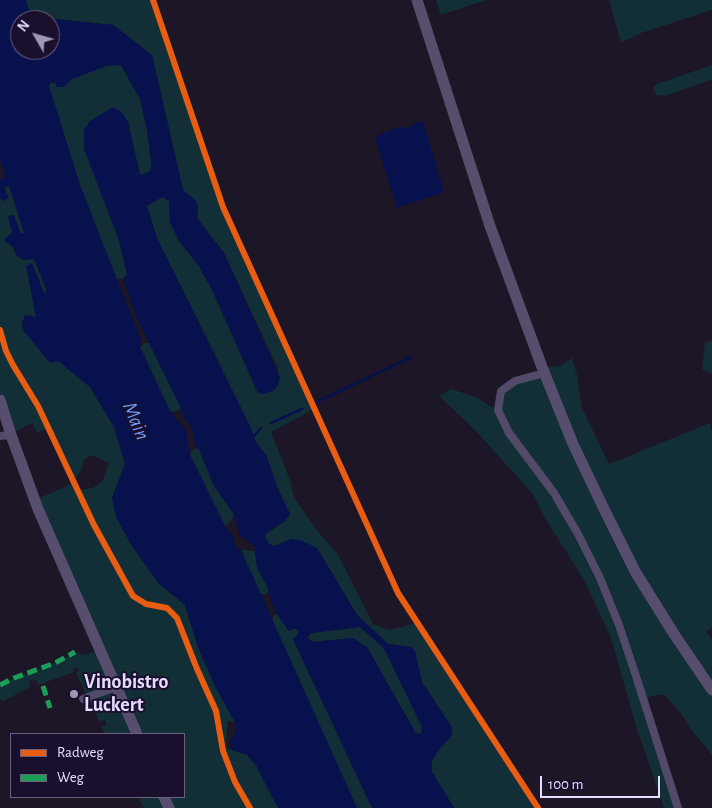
<!DOCTYPE html>
<style>
body{margin:0}
#map{position:relative;width:712px;height:808px;overflow:hidden;background:#1c1627;font-family:"Alegreya Sans",sans-serif}
canvas{display:block}
.legend{position:absolute;left:10px;top:733px;width:175px;height:65px;box-sizing:border-box;background:#1b0f2e;border:1px solid #6d6182;margin:0;padding:6px 9px;list-style:none;font-size:15px;color:#e7dcff}
.legend li{display:flex;align-items:center;gap:10px;height:25px}
.legend b{width:25px;border:1px solid #6d6182}
.north{position:absolute;left:10px;top:10px;width:50px;height:50px;box-sizing:border-box;background:#1b0f2e;border:1px solid #6d6182;border-radius:50%;rotate:308deg;font-size:14px;font-weight:700;line-height:20px;text-align:center;color:#e7dcff}
.north::after{content:'';display:block;margin:auto;width:18px;height:22px;background:#a097b3;clip-path:polygon(50% 0,100% 100%,50% 72%,0 100%)}
.scale{position:absolute;left:540px;top:776px;width:120px;height:22px;box-sizing:border-box;border:2px solid #e7dcff;border-top:0;padding-left:6px;font-size:15px;line-height:18px;white-space:nowrap;color:#e7dcff;-webkit-text-stroke:4px #1b0f2e;paint-order:stroke}
</style>
<div id="map">
<canvas width="712" height="808"></canvas>
<ul class="legend">
<li><b style="height:6px;background:#e95d12"></b>Radweg</li>
<li><b style="height:6px;background:#1a9f57"></b>Weg</li>
</ul>
<div class="north">N</div>
<div class="scale">100 m</div>
</div>
<script>
const ctx = document.querySelector('canvas').getContext('2d');
ctx.lineJoin = 'round';
function paint(path, color) { ctx.fillStyle = color; ctx.fill(path, 'evenodd'); }
const poly = rows => new Path2D(rows.map(r => 'M' + r).join(''));
function trace(path, color, width, dash) { ctx.strokeStyle = color; ctx.lineWidth = width; ctx.lineCap = dash ? 'butt' : 'round'; ctx.setLineDash(dash || []); ctx.stroke(path); }
function write(font, color, halo, rows, align = 'center') {
  ctx.font = font + ' "Alegreya Sans",sans-serif'; ctx.lineWidth = 4; ctx.setLineDash([]); ctx.textBaseline = 'middle'; ctx.strokeStyle = halo; ctx.fillStyle = color; for (const [text, x, y, turn = 0] of rows) {
    ctx.save(); ctx.translate(x, y); ctx.rotate((+turn || 0) * Math.PI / 180); ctx.textAlign = isNaN(turn) ? turn : align; if (halo) ctx.strokeText(text, 0, 0); ctx.fillText(text, 0, 0); ctx.restore();
  }
}
const green = poly([
 [26,0,153,0,223,207,314,409,271,432,290,480,294,497,315,528,337,553,373,624,389,630,417,623,538,808,454,808,432,772,432,761,438,751,452,735,451,726,422,682,414,651,411,647,388,644,357,615,317,548,291,539,274,547,269,544,266,539,265,534,285,521,290,514,278,489,266,455,256,442,249,424,157,238,147,206,162,197,169,201,170,222,179,241,199,266,213,292,258,393,278,369,224,253,197,218,198,206,195,200,183,190,152,55,113,25,35,17,27,8],
 [436,0,486,0,441,15],
 [609,0,712,0,712,10,641,33,621,43],
 [106,65,121,65,140,99,147,130,152,166,149,172,140,175,128,122,99,189,119,240,127,274,123,279,116,279,80,185,49,87,51,82,64,87,72,79],
 [712,65,712,81,710,80,665,96,656,95,653,88,657,84],
 [9,186,25,233,21,234,8,216,13,233,4,240,12,246,17,256,24,260,34,259,47,291,44,293,32,264,26,266,58,360,90,387,114,427,125,464,112,498,158,583,185,605,198,647,216,688,235,722,228,721,226,748,247,755,256,765,278,808,144,808,138,797,184,797,184,734,105,734,101,727,106,725,105,720,99,721,76,673,79,671,77,667,74,669,74,672,38,685,36,680,29,681,30,687,2,702,0,698,0,685,14,678,55,663,75,652,85,655,100,649,35,500,69,485,74,481,52,433,52,432,28,386,26,387,48,428,37,433,32,423,12,433,0,393,0,198,3,201,4,187],
 [92,455,109,463,103,480,93,488,79,490,74,481,82,468,84,459],
 [712,341,712,374,702,369,705,342],
 [144,343,149,343,181,408,175,412,170,411,140,347],
 [572,358,577,375,582,408,609,464,710,423,712,434,712,628,706,631,712,640,712,755,690,728,680,712,664,695,656,695,644,699,678,808,664,808,636,726,611,638,583,578,546,520,533,494,475,430,439,396,451,389,476,397,497,410,501,391,544,373,542,367,560,366],
 [194,449,199,449,214,486,234,514,231,521,225,526,190,455],
 [241,550,255,551,257,567,269,590,266,594,260,594],
 [277,614,289,631,296,628,298,630,299,634,293,639,372,808,357,808,272,620,274,615],
 [360,627,384,648,422,727,421,734,415,732,367,647,353,638,313,642,307,638,311,633]
]);
const water = poly([
 [0,0,26,0,28,8,35,17,113,25,152,55,183,190,195,200,198,206,197,218,224,253,280,377,278,386,273,391,263,394,258,393,213,292,199,266,179,241,170,222,169,201,162,197,147,206,157,238,249,424,256,442,266,455,278,489,290,514,285,521,265,534,266,539,269,544,274,546,291,539,300,540,317,548,357,615,388,644,411,647,415,651,422,682,451,726,452,735,438,751,432,761,432,772,454,808,372,808,293,639,298,634,298,630,294,628,289,631,277,614,272,604,269,590,257,567,255,551,256,547,240,536,234,514,214,486,199,449,195,445,192,428,184,418,181,408,137,318,123,279,127,274,119,240,84,149,84,130,90,121,113,107,122,112,128,122,140,175,149,172,152,166,147,130,140,99,121,65,106,66,72,79,64,87,56,87,56,83,51,82,49,86,80,185,141,340,140,347,170,411,186,431,190,455,225,526,234,537,234,544,238,549,241,550,357,808,278,808,256,765,247,755,232,750,230,742,236,731,235,722,216,688,198,647,185,605,158,583,130,543,116,517,112,498,125,464,114,427,90,387,58,361,50,363,23,330,22,323,25,315,36,317,26,266,32,263,44,293,47,291,34,259,24,260,17,256,12,246,4,240,12,233,8,216,14,215,21,234,24,233,9,186,4,187,9,198,3,201,0,198,0,180,6,176,0,160],
 [20,20,50,20,50,50,20,50],
 [360,627,384,648,422,727,421,734,415,732,367,647,353,638,313,642,307,638,311,633],
 [423,121,444,192,397,208,375,137,401,126,402,129]
]);
const stream = poly([
 [317,402,411,357],
 [271,423,302,409],
 [254,436,261,428]
]);
const minor = poly([
 [544,373,515,381,501,391,498,410,509,433,554,493,578,534,600,578,619,625,636,676,678,808],
 [0,436,11,435],
 [83,699,116,687]
]);
const secondary = poly([
 [417,0,490,226,542,367,573,444,604,509,636,573,674,634,712,690],
 [0,400,11,435,38,509,137,734],
 [164,797,169,808]
]);
const quiet = poly([
 [0,685,14,678,55,663,75,652],
 [43,686,50,708]
]);
const cycleway = poly([
 [153,0,223,207,398,593,538,808],
 [0,330,6,351,13,365,38,406,94,525,133,596,146,604,167,608,177,618,197,669,216,711,223,751,235,782,250,808]
]);
const markers = [
 [74,694,5,"#a097b3"]
];
const poiNames = [
 ["Vinobistro",84,682],
 ["Luckert",84,705]
];
const waterNames = [
 ["Main",136,421,67]
];
paint(green, '#122e37');
paint(water, '#07114d');
trace(stream, '#07114d', 2.5);
trace(minor, '#524a68', 8);
trace(secondary, '#574e6e', 11);
trace(quiet, '#1a9f57', 5, [10, 5]);
trace(cycleway, '#e95d12', 6);
for (const [x, y, r, color] of markers) { const dot = new Path2D(); dot.arc(x, y, r, 0, 2 * Math.PI); ctx.fillStyle = color; ctx.fill(dot); trace(dot, '#1b0f2e', 2); }
write('bold 20px', '#e7dcff', '#1b0f2e', poiNames, 'left');
write('italic 21px', '#6a9cff', '#1b0f2e', waterNames);
</script>
